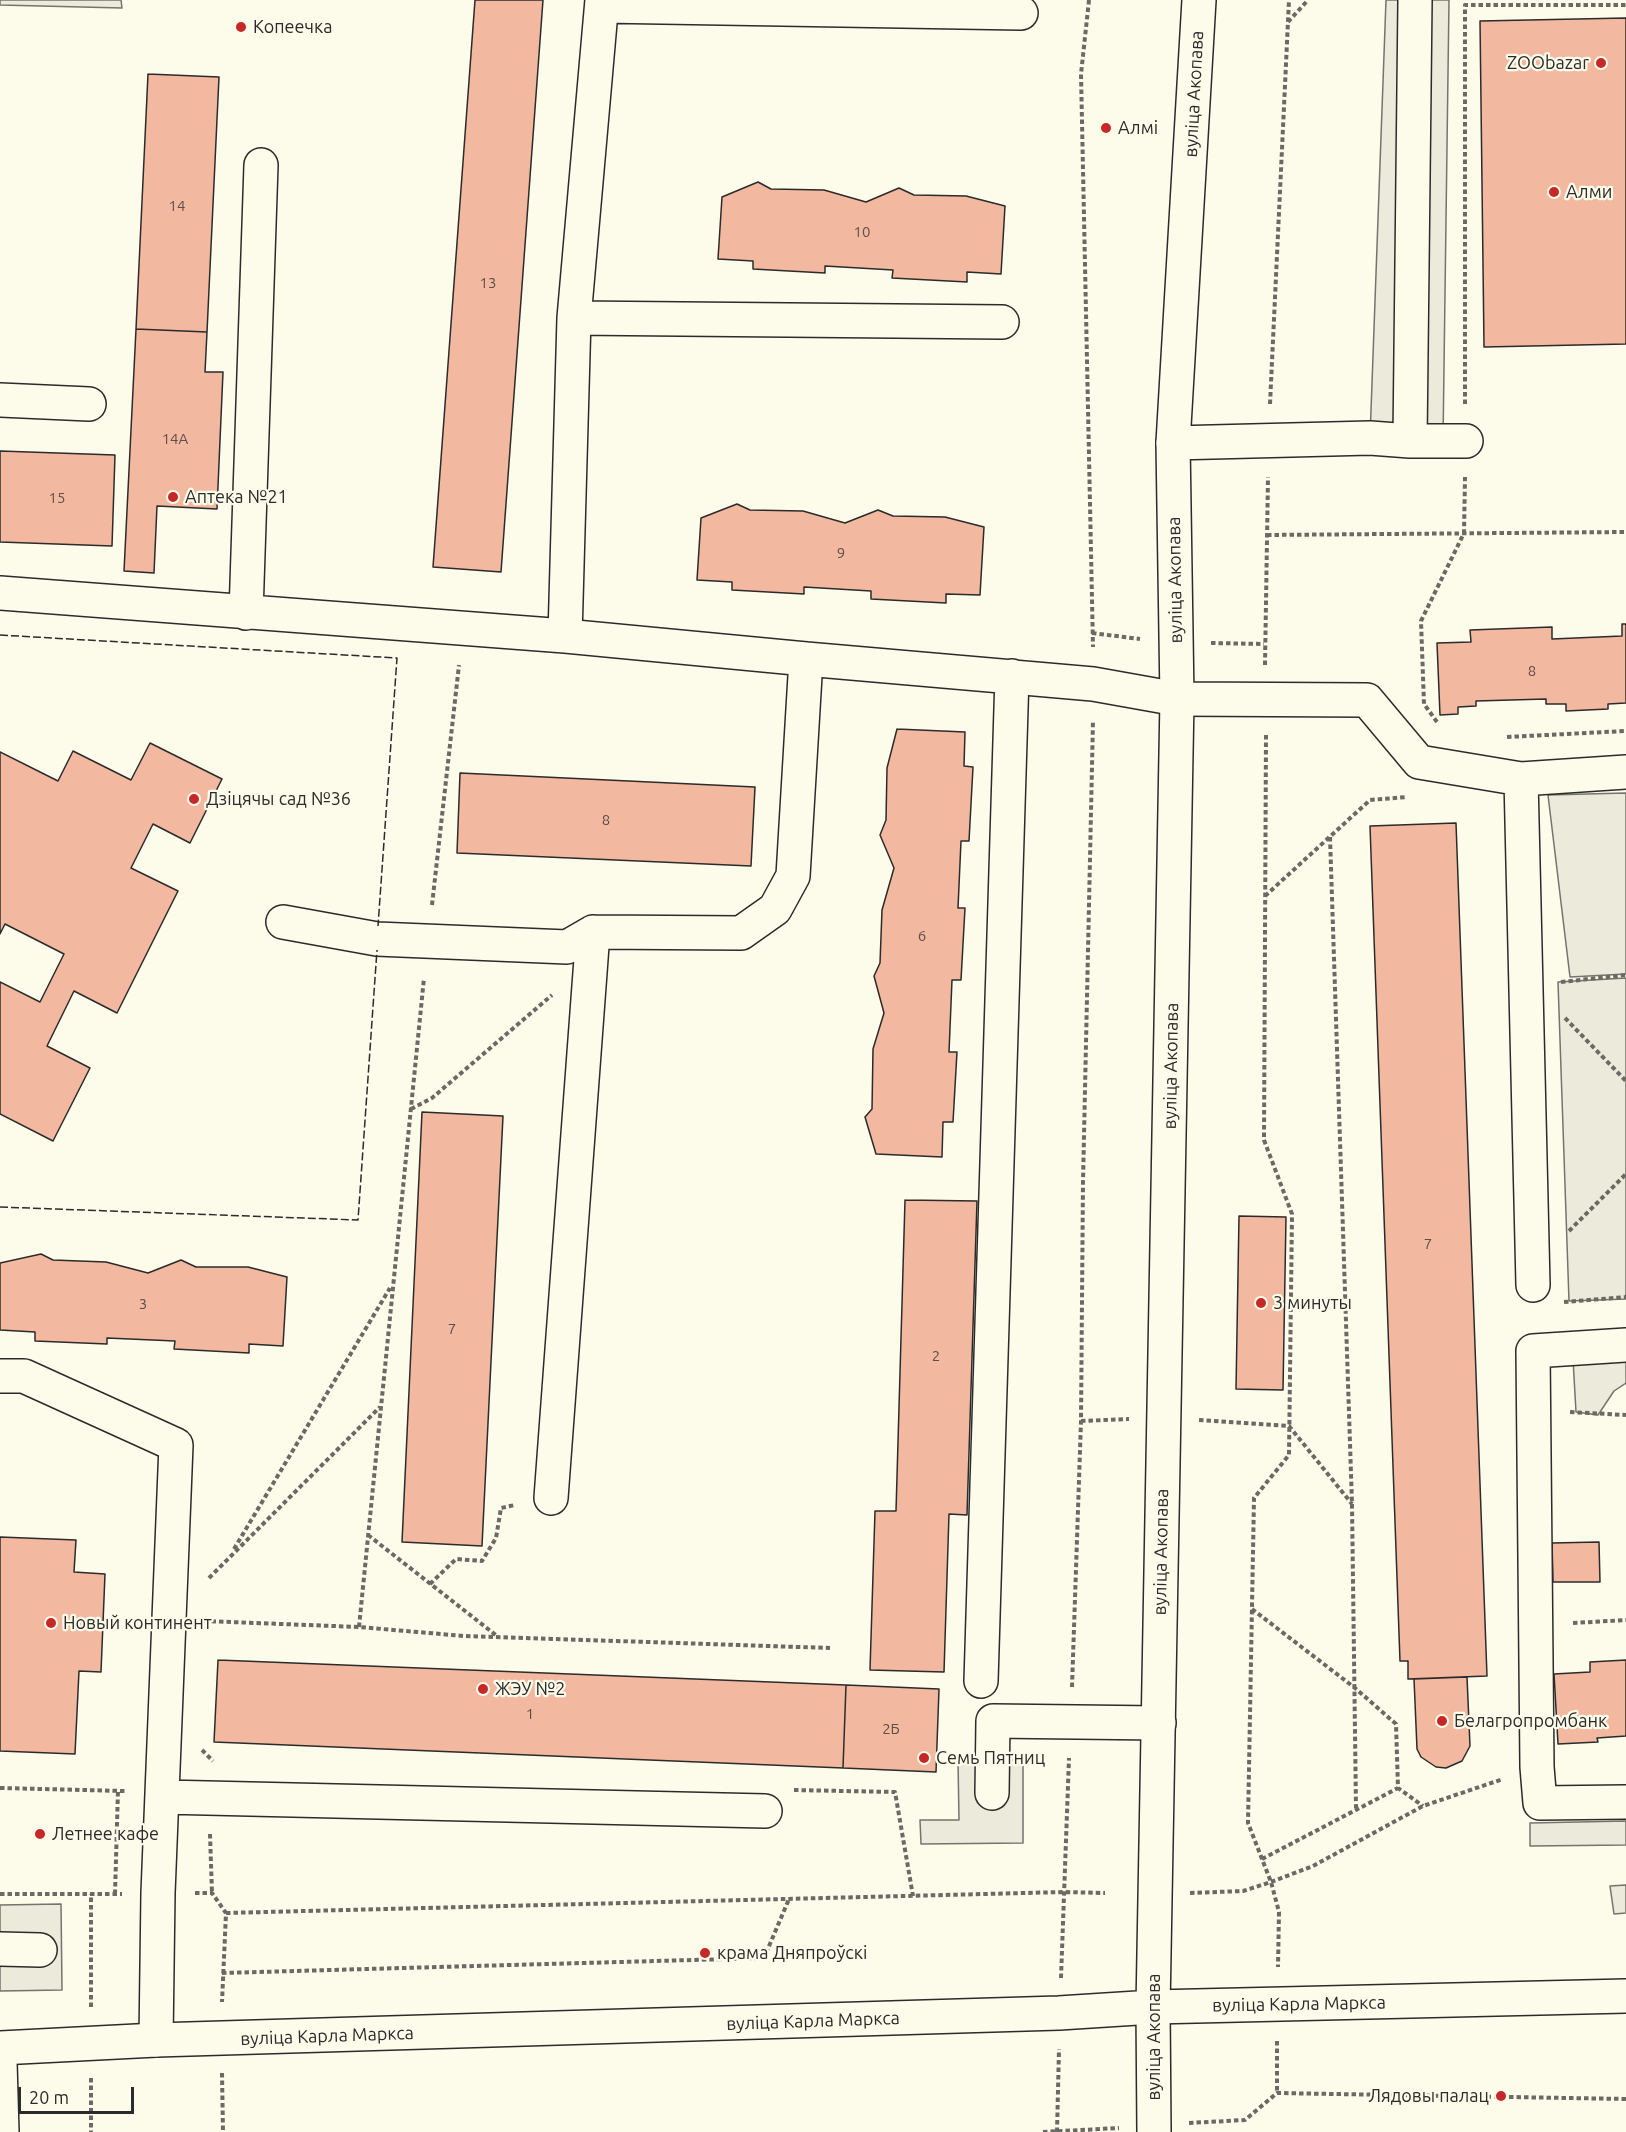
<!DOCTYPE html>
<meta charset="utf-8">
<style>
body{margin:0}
#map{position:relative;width:1626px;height:2132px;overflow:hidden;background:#fdfbea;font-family:Ubuntu,sans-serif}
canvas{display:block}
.scale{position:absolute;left:18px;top:2087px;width:116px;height:27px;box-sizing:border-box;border:3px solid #2b2b2b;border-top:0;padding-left:8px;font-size:18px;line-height:21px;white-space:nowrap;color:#2b2b2b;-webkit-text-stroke:4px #fdfbea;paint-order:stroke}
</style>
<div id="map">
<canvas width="1626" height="2132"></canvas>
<div class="scale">20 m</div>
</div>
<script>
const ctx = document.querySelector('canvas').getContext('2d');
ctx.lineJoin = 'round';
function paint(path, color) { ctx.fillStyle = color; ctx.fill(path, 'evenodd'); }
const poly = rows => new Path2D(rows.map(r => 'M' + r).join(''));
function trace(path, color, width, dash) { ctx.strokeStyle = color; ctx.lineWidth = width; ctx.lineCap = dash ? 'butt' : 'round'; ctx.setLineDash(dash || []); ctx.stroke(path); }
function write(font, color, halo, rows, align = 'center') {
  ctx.font = font + ' Ubuntu,sans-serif'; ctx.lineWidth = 4.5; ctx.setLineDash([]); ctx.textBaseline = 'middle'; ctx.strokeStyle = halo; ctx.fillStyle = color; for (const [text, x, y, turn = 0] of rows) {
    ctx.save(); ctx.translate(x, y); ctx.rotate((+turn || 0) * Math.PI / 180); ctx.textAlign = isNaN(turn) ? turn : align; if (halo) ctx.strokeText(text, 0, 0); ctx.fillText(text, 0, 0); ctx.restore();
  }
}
const green = poly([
 [1626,978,1626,1299,1569,1301,1558,982,1626,978]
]);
const parking = poly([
 [0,0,121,0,122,8,0,5,0,0],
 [1386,0,1449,0,1443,441,1370,438,1386,0],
 [1626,793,1626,974,1570,977,1548,795,1626,793],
 [1626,1347,1626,1383,1614,1391,1598,1415,1576,1412,1573,1359,1626,1347],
 [958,1760,1023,1760,1023,1843,921,1844,920,1820,959,1820,958,1760],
 [1626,1821,1626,1845,1530,1846,1530,1823,1626,1821],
 [1626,1885,1626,1913,1614,1914,1610,1886,1626,1885],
 [61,1904,62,1990,0,1991,0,1905,61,1904]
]);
const building = poly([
 [475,0,543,0,501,572,433,567,475,0],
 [1626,18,1626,344,1484,347,1480,21,1626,18],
 [148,74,219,77,207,332,136,329,148,74],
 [758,182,771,189,824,190,866,202,899,188,914,195,966,196,1005,206,1001,274,967,272,967,282,892,278,893,270,825,266,825,273,753,269,753,261,718,259,722,197,758,182],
 [136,329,207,332,205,372,223,372,217,509,157,506,154,573,124,571,136,329],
 [0,451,115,455,112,546,0,542,0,451],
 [737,504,750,510,803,511,845,523,878,510,893,516,945,517,984,527,980,595,946,594,946,603,871,599,871,591,804,587,804,594,732,590,732,582,697,580,701,518,737,504],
 [1622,624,1626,624,1626,703,1608,704,1608,709,1566,711,1566,704,1546,704,1546,699,1476,701,1476,706,1458,707,1458,714,1440,715,1437,643,1471,642,1470,630,1552,627,1552,639,1622,636,1622,624],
 [897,729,965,732,964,766,973,767,969,841,961,841,958,908,965,908,961,980,952,980,949,1052,957,1052,953,1122,943,1122,942,1157,876,1154,865,1117,872,1109,873,1049,884,1013,874,976,880,963,882,910,894,868,880,835,886,820,887,768,897,729],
 [150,743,222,779,190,843,153,824,131,868,178,891,117,1013,74,991,47,1046,90,1068,53,1141,0,1114,0,982,40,1002,64,954,5,924,0,934,0,752,58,781,73,751,131,780,150,743],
 [460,773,755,787,751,866,457,853,460,773],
 [1456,823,1487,1676,1408,1679,1408,1661,1400,1661,1370,826,1456,823],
 [422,1112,503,1116,482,1546,402,1542,422,1112],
 [905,1200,977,1201,967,1515,949,1514,944,1672,870,1670,875,1511,896,1511,905,1200],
 [1239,1216,1286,1217,1283,1390,1236,1389,1239,1216],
 [41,1254,53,1260,106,1262,148,1273,181,1260,196,1267,248,1267,287,1277,283,1346,249,1344,249,1353,174,1349,175,1341,107,1338,107,1344,35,1341,35,1332,0,1330,0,1263,41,1254],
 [0,1537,76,1540,74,1572,105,1574,101,1672,79,1671,75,1754,0,1751,0,1537],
 [1599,1542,1600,1582,1553,1582,1552,1543,1599,1542],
 [218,1660,846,1685,843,1768,214,1742,218,1660],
 [1626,1660,1626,1736,1597,1738,1598,1742,1558,1744,1554,1674,1590,1672,1590,1662,1626,1660],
 [1467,1677,1470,1746,1462,1761,1446,1768,1436,1767,1421,1757,1417,1749,1414,1679,1467,1677],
 [846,1685,939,1689,936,1772,843,1768,846,1685]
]);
const path = poly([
 [1089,0,1081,74,1093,647],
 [1288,22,1308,0],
 [1270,404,1289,0],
 [1465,404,1465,5,1626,5],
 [1267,535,1626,532],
 [1092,633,1140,639],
 [1211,643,1264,644],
 [1265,665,1268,477],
 [1437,722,1424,704,1421,621,1464,533,1465,477],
 [1266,735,1264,1140,1292,1214,1289,1455,1254,1498,1248,1823,1271,1882,1279,1912,1278,1967],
 [1507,737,1626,731],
 [1330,837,1352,1504,1356,1808],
 [1265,896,1370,800,1407,797],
 [432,905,459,665],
 [1561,982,1626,975],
 [1565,1018,1626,1081],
 [411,1109,432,1098,552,995],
 [1569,1231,1626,1174],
 [1564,1302,1626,1297],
 [1570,1412,1626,1415],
 [1199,1420,1289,1426,1352,1504],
 [1081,1421,1129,1419],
 [368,1535,497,1636],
 [234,1549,390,1288],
 [209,1578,380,1407],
 [430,1584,456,1559,482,1561,496,1538,501,1508,515,1505],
 [1252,1609,1355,1688,1396,1724,1398,1788,1423,1806],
 [204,1621,359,1627,464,1636,830,1648],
 [1573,1623,1626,1620],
 [359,1627,424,978],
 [1072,1687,1081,1421,1083,1182,1093,720],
 [202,1750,213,1761],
 [0,1788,125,1791],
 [794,1790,895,1792,913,1896],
 [210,1834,212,1893],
 [1262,1859,1398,1788],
 [195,1893,212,1893,226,1913,222,2002],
 [1190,1893,1243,1891,1271,1882,1313,1866,1423,1806,1503,1779],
 [0,1894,122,1894],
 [115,1894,118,1790],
 [226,1913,1064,1892,1105,1893],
 [222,1973,764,1958,789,1899],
 [1061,1978,1069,1758],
 [91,2007,91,1894],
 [1277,2041,1277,2093],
 [222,2073,223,2132],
 [91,2078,91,2132],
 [1189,2123,1245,2120,1277,2093,1626,2099],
 [1043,2132,1119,2128],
 [1057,2132,1059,2049]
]);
const minor = poly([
 [602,0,574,318,1002,322],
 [602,6,1021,13],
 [0,400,89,404],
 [1410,441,1466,441],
 [1173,443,1370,438,1410,441,1415,0],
 [0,593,565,636,806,659],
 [246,613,261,165],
 [565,636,574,318],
 [1521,779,1533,1285],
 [283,922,377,939,567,947,593,932,741,933,775,909,793,876,806,659,1093,684,1177,699,1367,700,1419,762,1521,779,1626,772],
 [1626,1345,1533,1351,1537,1767,1540,1803,1626,1802],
 [0,1376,24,1376,176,1445,158,1893,156,2040],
 [551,1498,593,932],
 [981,1681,1012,676],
 [992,1793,993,1721,1159,1723],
 [164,1797,765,1811],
 [0,1949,40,1950],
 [1153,2007,1154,2132],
 [0,2062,2,2132]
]);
const major = poly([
 [1153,2007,1177,699,1173,443,1199,0],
 [0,2048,156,2040,1059,2013,1153,2007,1626,1996]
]);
const fence = poly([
 [0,635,397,658,378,926],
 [0,1207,358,1220,377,950]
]);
const markers = [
 [241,27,6,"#c62828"],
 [1601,63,6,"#c62828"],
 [1106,128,6,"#c62828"],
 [1554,192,6,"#c62828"],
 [173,497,6,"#c62828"],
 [194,799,6,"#c62828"],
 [1261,1303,6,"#c62828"],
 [51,1623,6,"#c62828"],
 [483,1689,6,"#c62828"],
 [1442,1721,6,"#c62828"],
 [924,1758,6,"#c62828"],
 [40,1834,6,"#c62828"],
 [705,1953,6,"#c62828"],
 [1501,2096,6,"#c62828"]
];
const numberNames = [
 ["14",177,206],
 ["10",862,232],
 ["13",488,283],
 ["14А",175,439],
 ["15",57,498],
 ["9",841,553],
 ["8",1532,671],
 ["8",606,820],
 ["6",922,936],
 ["7",1428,1244],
 ["3",143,1304],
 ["7",452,1329],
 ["2",936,1356],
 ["1",530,1714],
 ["2Б",891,1729]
];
const poiNames = [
 ["Копеечка",253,27],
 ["ZOObazar",1589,63,"right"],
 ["Алмі",1118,128],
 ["Алми",1566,192],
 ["Аптека №21",185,497],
 ["Дзіцячы сад №36",206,799],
 ["3 минуты",1273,1303],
 ["Новый континент",63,1623],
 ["ЖЭУ №2",495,1689],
 ["Белагропромбанк",1454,1721],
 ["Семь Пятниц",936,1758],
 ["Летнее кафе",52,1834],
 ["крама Дняпроўскі",717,1953],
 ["Лядовы палац",1489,2096,"right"]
];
const streetNames = [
 ["вуліца Акопава",1194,94,-87],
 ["вуліца Акопава",1175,580,-91],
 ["вуліца Акопава",1171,1066,-89],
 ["вуліца Акопава",1161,1552,-89],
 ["вуліца Карла Маркса",1299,2004,-1],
 ["вуліца Карла Маркса",813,2021,-2],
 ["вуліца Карла Маркса",327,2036,-2],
 ["вуліца Акопава",1154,2037,-90]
];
paint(green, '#ecebdb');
trace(green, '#74746e', 1.5);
paint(parking, '#eceadb');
trace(parking, '#74746e', 1.5);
paint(building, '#f2b8a0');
trace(building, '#2b2b2b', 1.5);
trace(minor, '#2b2b2b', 36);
trace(major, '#2b2b2b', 36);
trace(path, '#6a6964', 4, [4.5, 3]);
trace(minor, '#fdfbea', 33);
trace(major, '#fdfbea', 33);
trace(fence, '#2b2b2b', 1.5, [8, 3]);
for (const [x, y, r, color] of markers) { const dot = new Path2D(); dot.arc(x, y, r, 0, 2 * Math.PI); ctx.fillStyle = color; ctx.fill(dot); trace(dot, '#fdfbea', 2); }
write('15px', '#5d4e48', null, numberNames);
write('18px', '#2b2b2b', '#fdfbea', poiNames, 'left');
write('18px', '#2b2b2b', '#fdfbea', streetNames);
</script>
